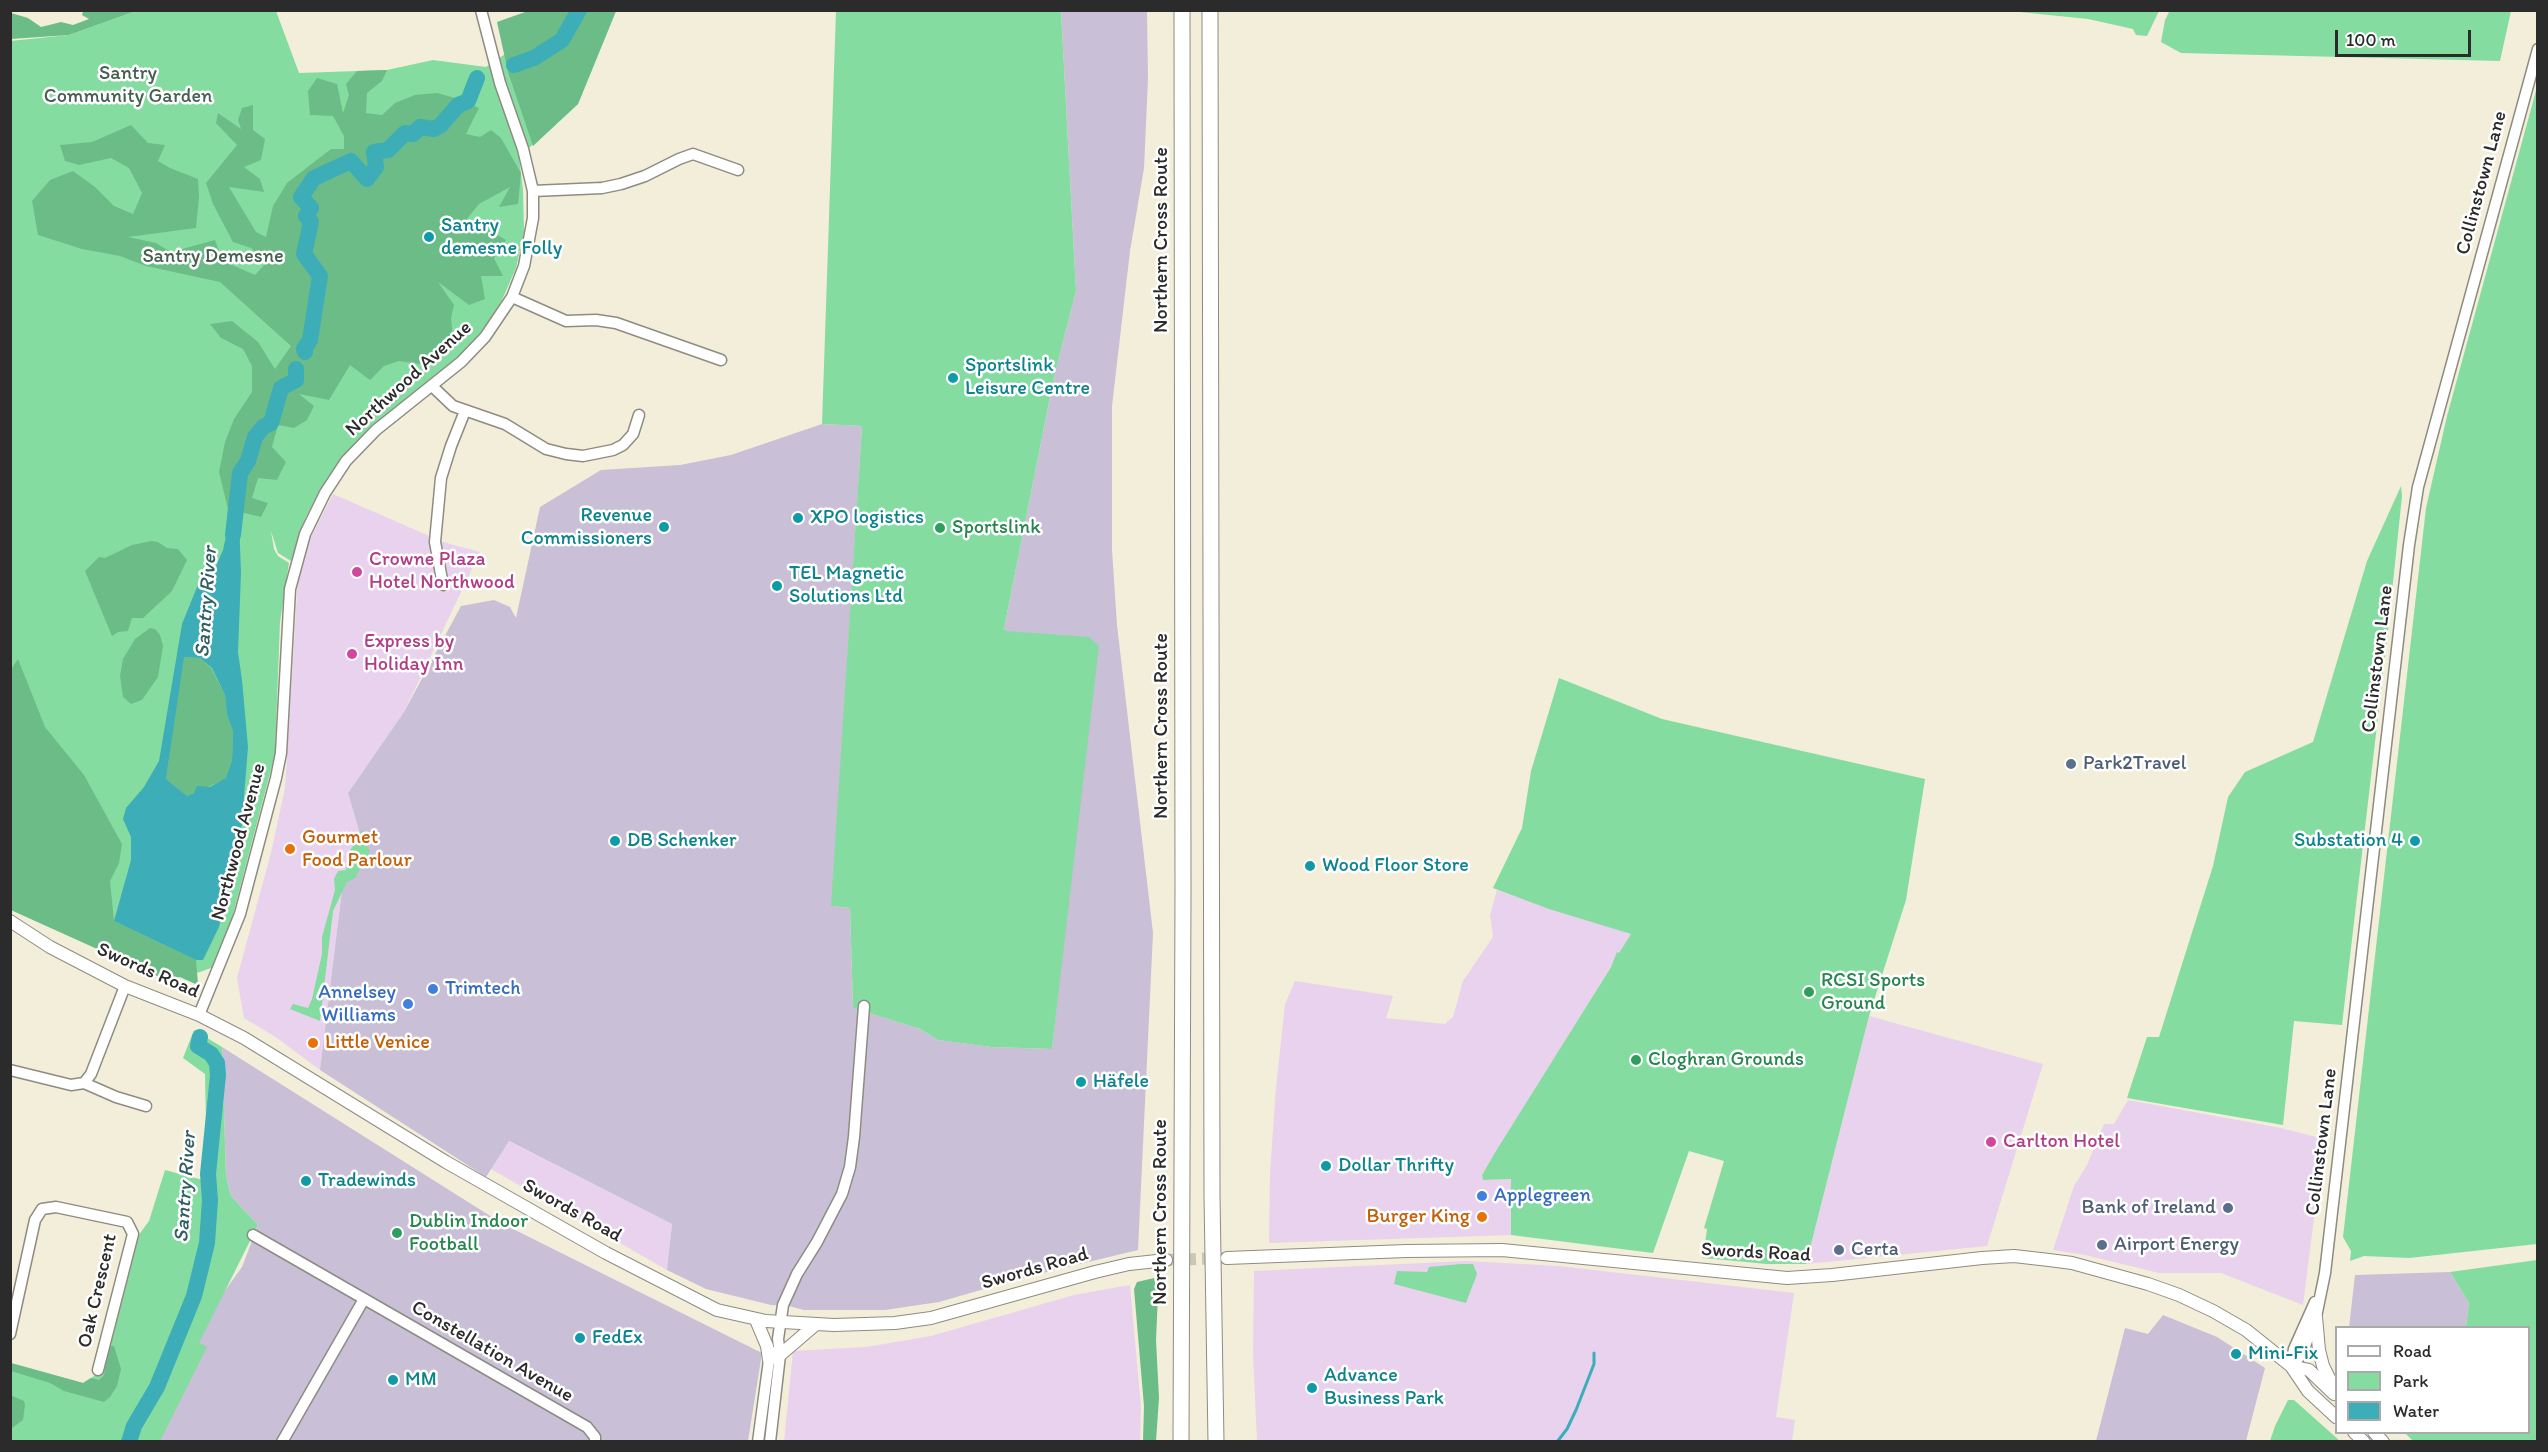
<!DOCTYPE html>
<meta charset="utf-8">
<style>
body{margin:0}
#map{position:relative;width:2548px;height:1452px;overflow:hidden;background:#f2eed9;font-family:Itim,sans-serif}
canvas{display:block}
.frame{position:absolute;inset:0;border:12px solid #2b2b2b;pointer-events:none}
.legend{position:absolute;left:2335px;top:1326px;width:195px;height:108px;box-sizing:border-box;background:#fff;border:2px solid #aaa;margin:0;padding:8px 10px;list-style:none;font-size:18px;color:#2b2b2b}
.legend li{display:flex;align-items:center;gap:12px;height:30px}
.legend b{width:30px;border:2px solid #aaa}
.scale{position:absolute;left:2335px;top:30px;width:136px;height:27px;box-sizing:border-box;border:3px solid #2b2b2b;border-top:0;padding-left:8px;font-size:18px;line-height:21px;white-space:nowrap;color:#2b2b2b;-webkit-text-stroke:4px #fff;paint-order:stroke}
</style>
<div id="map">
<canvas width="2548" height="1452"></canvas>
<div class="frame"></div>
<ul class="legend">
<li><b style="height:8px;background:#fff"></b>Road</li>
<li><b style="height:16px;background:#85dca1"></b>Park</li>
<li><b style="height:16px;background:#3daeb7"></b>Water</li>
</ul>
<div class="scale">100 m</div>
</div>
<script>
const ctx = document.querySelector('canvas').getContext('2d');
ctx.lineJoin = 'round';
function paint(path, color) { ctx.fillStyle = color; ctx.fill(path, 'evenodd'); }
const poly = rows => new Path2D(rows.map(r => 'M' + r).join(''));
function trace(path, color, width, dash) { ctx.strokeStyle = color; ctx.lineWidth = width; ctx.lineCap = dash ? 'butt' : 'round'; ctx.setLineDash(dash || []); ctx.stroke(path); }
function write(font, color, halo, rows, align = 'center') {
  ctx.font = font + ' Itim,sans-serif'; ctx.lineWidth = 5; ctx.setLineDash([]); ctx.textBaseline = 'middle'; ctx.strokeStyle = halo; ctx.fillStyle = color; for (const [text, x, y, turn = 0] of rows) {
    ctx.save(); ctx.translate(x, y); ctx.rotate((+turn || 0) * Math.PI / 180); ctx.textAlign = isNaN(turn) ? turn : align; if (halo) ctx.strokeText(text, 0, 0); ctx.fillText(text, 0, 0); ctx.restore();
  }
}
const built = poly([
 [333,494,443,542,480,552,404,712,348,793,363,844,344,874,320,1070,277,1038,244,1018,237,978,271,853,285,788,298,579,306,547],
 [1497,890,1631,934,1482,1175,1483,1180,1511,1179,1511,1235,1269,1243,1270,1173,1276,1087,1285,1004,1295,981,1393,996,1386,1018,1445,1024,1453,1017,1463,981,1493,937,1490,915],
 [1869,1016,2043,1064,1987,1246,1806,1264],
 [2128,1100,2281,1128,2324,1139,2303,1305,2221,1273,2159,1273,2085,1255,2053,1250,2074,1186,2087,1165,2104,1124,2114,1124],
 [508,1141,672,1224,667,1270,491,1169],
 [1466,1261,1559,1266,1794,1293,1776,1417,1795,1420,1792,1441,1257,1441,1253,1353,1254,1271],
 [1130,1285,1141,1408,1140,1441,784,1442,793,1351,866,1347,931,1336,1074,1295]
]);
const industrial = poly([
 [1061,11,1147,11,1148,79,1144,168,1130,251,1112,406,1112,550,1117,625,1153,933,1138,1250,1026,1277,939,1302,885,1310,804,1310,789,1306,771,1305,706,1289,667,1270,672,1224,509,1141,486,1177,320,1070,344,874,363,844,348,793,404,712,461,606,494,600,510,607,516,618,540,507,601,470,680,465,731,455,822,424,862,426,832,906,850,908,853,1008,920,1029,938,1040,991,1047,1052,1049,1074,844,1004,629,1054,377,1076,291],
 [222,1047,503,1224,762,1353,748,1441,154,1442,188,1342,242,1267,258,1225,231,1196,226,1176],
 [2450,1272,2469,1303,2466,1327,2349,1328,2355,1275],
 [2163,1315,2217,1337,2265,1368,2246,1441,2096,1441,2125,1328,2148,1334]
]);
const green = poly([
 [2170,10,2511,10,2511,11,2500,61,2181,53,2161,42,2165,20],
 [136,11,276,11,299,73,387,70,433,60,486,67,511,50,528,11,616,11,578,104,519,157,523,190,524,232,516,268,502,300,485,326,471,345,343,460,320,491,306,517,291,561,278,553,271,531,274,549,278,556,289,563,280,622,275,754,227,937,214,967,197,973,198,985,180,977,166,980,11,910,10,41,69,35],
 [836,11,1061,11,1076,291,1054,377,1004,629,1006,631,1089,637,1099,646,1052,1049,991,1047,938,1040,920,1029,853,1008,850,908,831,906,862,426,822,424],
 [2010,11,2159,10,2159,11,2147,36,2136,35,2133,29,2088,19],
 [2537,87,2537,1244,2409,1258,2364,1256,2350,1261,2351,1251,2343,1237,2426,508,2447,416],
 [2401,486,2402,496,2388,631,2342,1025,2294,1021,2283,1125,2127,1098,2147,1037,2159,1037,2213,866,2228,797,2245,772,2313,742,2367,561],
 [1559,678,1662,719,1925,779,1906,900,1869,1016,1806,1264,1767,1264,1703,1258,1707,1229,1704,1228,1724,1161,1689,1151,1653,1253,1511,1235,1511,1179,1483,1180,1482,1175,1496,1151,1611,967,1617,952,1619,953,1631,934,1549,909,1493,888,1522,828,1531,771],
 [362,830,365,835,365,844,370,851,355,878,347,882,333,911,320,1021,290,1009,293,1004,308,1008,312,999,322,954,322,937,335,890,334,879,338,871,346,870,349,852,355,843,355,837],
 [194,1030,222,1047,226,1176,231,1196,258,1225,199,1343,207,1347,160,1441,11,1441,11,1363,83,1383,99,1373,138,1236,149,1221,165,1170,203,1180,206,1127,205,1074,183,1058],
 [2537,1260,2537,1441,2413,1441,2405,1433,2528,1432,2528,1328,2466,1327,2469,1303,2450,1272],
 [1461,1264,1473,1264,1477,1274,1466,1303,1394,1284,1397,1271,1427,1272,1429,1267],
 [2288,1400,2294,1400,2340,1441,2270,1441,2275,1426]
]);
const forest = poly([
 [83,11,136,11,69,35,11,39,11,13,28,18,41,27,61,22,73,25,89,19,82,15],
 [528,11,616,11,578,104,533,146,508,72,497,22],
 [387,70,382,81,367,93,366,113,382,115,395,103,415,95,437,93,459,99,479,108,466,134,480,137,491,130,501,138,521,173,518,204,499,207,510,187,479,204,466,220,479,224,506,240,494,258,503,276,481,276,485,299,469,305,438,282,454,305,451,318,453,340,447,354,419,364,399,361,384,366,370,380,350,365,329,400,299,394,314,406,307,420,294,428,278,425,272,447,286,462,277,480,258,478,252,498,268,503,261,517,228,509,219,472,225,442,234,419,252,392,252,366,243,349,221,338,210,324,232,321,258,342,275,369,291,346,220,282,146,266,120,256,82,249,38,235,32,201,50,180,73,171,95,187,114,206,133,214,142,193,129,168,111,158,79,165,65,161,60,145,92,142,131,125,148,143,165,145,158,161,170,168,198,179,199,197,196,228,128,237,156,243,171,252,215,240,223,261,255,275,266,263,251,248,233,242,213,204,206,183,237,145,216,123,218,113,241,129,238,120,242,108,253,105,253,130,265,139,261,160,244,167,260,179,264,192,229,187,256,232,266,237,273,206,287,183,331,149,344,149,344,136,333,116,310,115,308,91,317,78,337,84,343,113,349,95,346,84,357,71],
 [151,541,158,542,167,548,178,549,187,560,172,591,143,618,132,618,128,631,118,632,112,636,85,571,99,557,105,558,132,545],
 [150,628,155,629,160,635,163,646,158,677,142,700,131,704,123,697,120,676,123,659,135,639],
 [183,657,200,658,211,668,225,695,227,715,233,730,232,760,226,779,187,796,166,779],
 [18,659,45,727,84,775,122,844,119,863,110,881,114,921,196,960,198,985,180,977,166,980,11,910,10,671],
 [1154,1278,1158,1295,1156,1340,1159,1398,1156,1441,1143,1441,1144,1406,1134,1289,1137,1282],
 [108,1346,114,1346,121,1369,117,1386,110,1397,104,1402,64,1391,50,1383,11,1371,11,1363,83,1383,91,1378,99,1380,104,1375],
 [10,1395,24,1401,25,1405,23,1420,12,1428]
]);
const water = poly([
 [235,515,239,519,241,573,238,652,242,680,248,747,240,847,234,863,219,927,203,960,196,960,114,921,131,860,131,837,123,819,126,808,144,787,159,761,182,624,197,587,216,566,223,550,230,518],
 [184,657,200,658,212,668,225,695,227,715,233,731,232,760,226,778,210,787,197,786,194,793,187,796,166,779]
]);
const stream = poly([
 [1557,1442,1567,1429,1576,1410,1594,1364,1594,1353]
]);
const river = poly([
 [514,65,534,58,562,40,579,10],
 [305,352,304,349,310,340,320,276,304,254,311,222,306,216,311,208,301,197,314,178,351,161,367,179,376,167,374,152,388,150,405,133,413,134,420,127,434,129,441,125,458,105,468,101,477,78],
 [233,535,240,473,248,461,255,437,263,427,271,423,281,388,296,380,296,369],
 [129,1442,134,1426,157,1387,194,1296,207,1243,210,1200,208,1174,218,1075,217,1063,211,1054,198,1046,200,1037]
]);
const majorTunnel = poly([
 [1166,1260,1227,1258]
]);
const minor = poly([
 [533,191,602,188,621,184,645,176,679,159,693,154,738,170],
 [512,297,566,321,596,320,616,323,721,360],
 [432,386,453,406,505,424,546,449,566,454,583,456,613,450,623,445,633,434,639,415],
 [443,585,435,542,441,478,451,446,465,411],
 [199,1015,240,914,276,778,281,753,290,589,305,534,325,493,346,461,376,430,461,362,485,337,512,297,524,266,533,218,533,191,523,149,500,83,481,10],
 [10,1070,71,1085,84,1083,91,1074,125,986],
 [84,1083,116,1097,146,1106],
 [253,1235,587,1427,595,1437,595,1442],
 [10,1334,35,1220,42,1209,56,1207,127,1222,133,1234,98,1370],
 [2291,1366,2302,1354,2316,1317,2325,1273,2409,545,2418,487,2538,49],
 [2291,1366,2294,1349,2315,1302],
 [282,1442,364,1299],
 [758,1442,769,1360,773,1352],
 [770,1442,780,1355,778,1339,783,1305,797,1274,817,1242,842,1194,850,1167,854,1137,864,1006]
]);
const major = poly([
 [10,921,50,947,125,986,199,1015,244,1038,446,1162,606,1253,717,1310,766,1321,834,1325,895,1323,931,1318,1095,1272,1129,1264,1166,1260],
 [1227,1258,1406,1251,1502,1250,1787,1278,1832,1275,1982,1258,2014,1256,2049,1260,2072,1263,2148,1284,2179,1295,2213,1311,2246,1330,2291,1366,2308,1391,2336,1417],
 [2316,1317,2319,1350,2323,1366,2336,1392],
 [756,1320,767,1346,769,1360],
 [780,1355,815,1325],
 [2291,1366,2309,1370,2334,1394],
 [2354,1432,2364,1442],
 [2374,1432,2383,1442]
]);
const highway = poly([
 [1210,10,1212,1196,1216,1442],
 [1181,1442,1183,892,1182,10]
]);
const markers = [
 [429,237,6,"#0f9aa8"],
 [953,378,6,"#0f9aa8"],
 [798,518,6,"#0f9aa8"],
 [664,527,6,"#0f9aa8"],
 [940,528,6,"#2e9e5b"],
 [357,572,6,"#d1479c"],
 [777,586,6,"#0f9aa8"],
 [352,654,6,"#d1479c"],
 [2071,764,6,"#5c6f8a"],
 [615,841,6,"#0f9aa8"],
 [2415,841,6,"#0f9aa8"],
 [290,849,6,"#e8710a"],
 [1310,866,6,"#0f9aa8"],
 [433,989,6,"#3f7fe0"],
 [1809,992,6,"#2e9e5b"],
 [408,1004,6,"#3f7fe0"],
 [313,1043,6,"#e8710a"],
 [1636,1060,6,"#2e9e5b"],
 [1081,1082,6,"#0f9aa8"],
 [1991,1142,6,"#d1479c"],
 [1326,1166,6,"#0f9aa8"],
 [306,1181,6,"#0f9aa8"],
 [1482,1196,6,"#3f7fe0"],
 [2228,1208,6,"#5c6f8a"],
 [1482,1217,6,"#e8710a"],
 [397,1233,6,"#2e9e5b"],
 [2102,1245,6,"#5c6f8a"],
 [1839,1250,6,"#5c6f8a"],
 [580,1338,6,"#0f9aa8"],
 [2236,1354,6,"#0f9aa8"],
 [393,1380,6,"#0f9aa8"],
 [1312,1388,6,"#0f9aa8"]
];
const parkNames = [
 ["Santry",128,74],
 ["Community Garden",128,97],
 ["Santry Demesne",213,257]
];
const streetNames = [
 ["Collinstown Lane",2482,183,-75],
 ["Northern Cross Route",1162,240,-90],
 ["Northwood Avenue",409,379,-42],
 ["Collinstown Lane",2378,659,-83],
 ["Northern Cross Route",1162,726,-90],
 ["Northwood Avenue",239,842,-75],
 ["Swords Road",148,971,24],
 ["Collinstown Lane",2322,1142,-83],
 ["Swords Road",572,1211,29],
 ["Northern Cross Route",1161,1212,-90],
 ["Swords Road",1756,1253,3],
 ["Swords Road",1035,1269,-16],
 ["Oak Crescent",98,1291,-77],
 ["Constellation Avenue",492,1352,30]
];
const cultureNames = [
 ["Santry",441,226],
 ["demesne Folly",441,249],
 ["Sportslink",965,366],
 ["Leisure Centre",965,389],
 ["Revenue",652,516,"right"],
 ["Commissioners",652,539,"right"],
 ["XPO logistics",810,518],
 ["TEL Magnetic",789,574],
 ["Solutions Ltd",789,597],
 ["DB Schenker",627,841],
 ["Substation 4",2403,841,"right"],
 ["Wood Floor Store",1322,866],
 ["Häfele",1093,1082],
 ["Dollar Thrifty",1338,1166],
 ["Tradewinds",318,1181],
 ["FedEx",592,1338],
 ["Mini-Fix",2248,1354],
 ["Advance",1324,1376],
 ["Business Park",1324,1399],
 ["MM",405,1380]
];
const leisureNames = [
 ["Sportslink",952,528],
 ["RCSI Sports",1821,981],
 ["Ground",1821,1004],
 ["Cloghran Grounds",1648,1060],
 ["Dublin Indoor",409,1222],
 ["Football",409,1245]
];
const hotelNames = [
 ["Crowne Plaza",369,560],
 ["Hotel Northwood",369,583],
 ["Express by",364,642],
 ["Holiday Inn",364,665],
 ["Carlton Hotel",2003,1142]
];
const serviceNames = [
 ["Park2Travel",2083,764],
 ["Bank of Ireland",2216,1208,"right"],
 ["Airport Energy",2114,1245],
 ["Certa",1851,1250]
];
const foodNames = [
 ["Gourmet",302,838],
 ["Food Parlour",302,861],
 ["Little Venice",325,1043],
 ["Burger King",1470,1217,"right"]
];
const shopNames = [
 ["Trimtech",445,989],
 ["Annelsey",396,993,"right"],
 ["Williams",396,1016,"right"],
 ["Applegreen",1494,1196]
];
const waterNames = [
 ["Santry River",207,602,-86],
 ["Santry River",186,1187,-86]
];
paint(built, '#e8d2ee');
paint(industrial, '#c9bfd7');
paint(green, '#85dca1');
paint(forest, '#6cbc87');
paint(water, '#3daeb7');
trace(stream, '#3daeb7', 3);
trace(river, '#3daeb7', 16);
trace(majorTunnel, '#cac7b6', 12, [12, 6]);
trace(minor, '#8e8c82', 13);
trace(major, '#8e8c82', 14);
trace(highway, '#8e8c82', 17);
trace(minor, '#fff', 10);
trace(major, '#fff', 12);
trace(highway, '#fff', 15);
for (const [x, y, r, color] of markers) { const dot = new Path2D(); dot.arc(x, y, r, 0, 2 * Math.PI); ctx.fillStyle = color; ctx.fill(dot); trace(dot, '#fff', 2); }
write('20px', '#46604e', '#fff', parkNames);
write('20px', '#2b2b2b', '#fff', streetNames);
write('20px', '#0d838f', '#fff', cultureNames, 'left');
write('20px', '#27864d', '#fff', leisureNames, 'left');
write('20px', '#b23c85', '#fff', hotelNames, 'left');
write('20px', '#4e5e75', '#fff', serviceNames, 'left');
write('20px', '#c56008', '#fff', foodNames, 'left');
write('20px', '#366cbe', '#fff', shopNames, 'left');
write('italic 21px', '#325f63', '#fff', waterNames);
</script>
